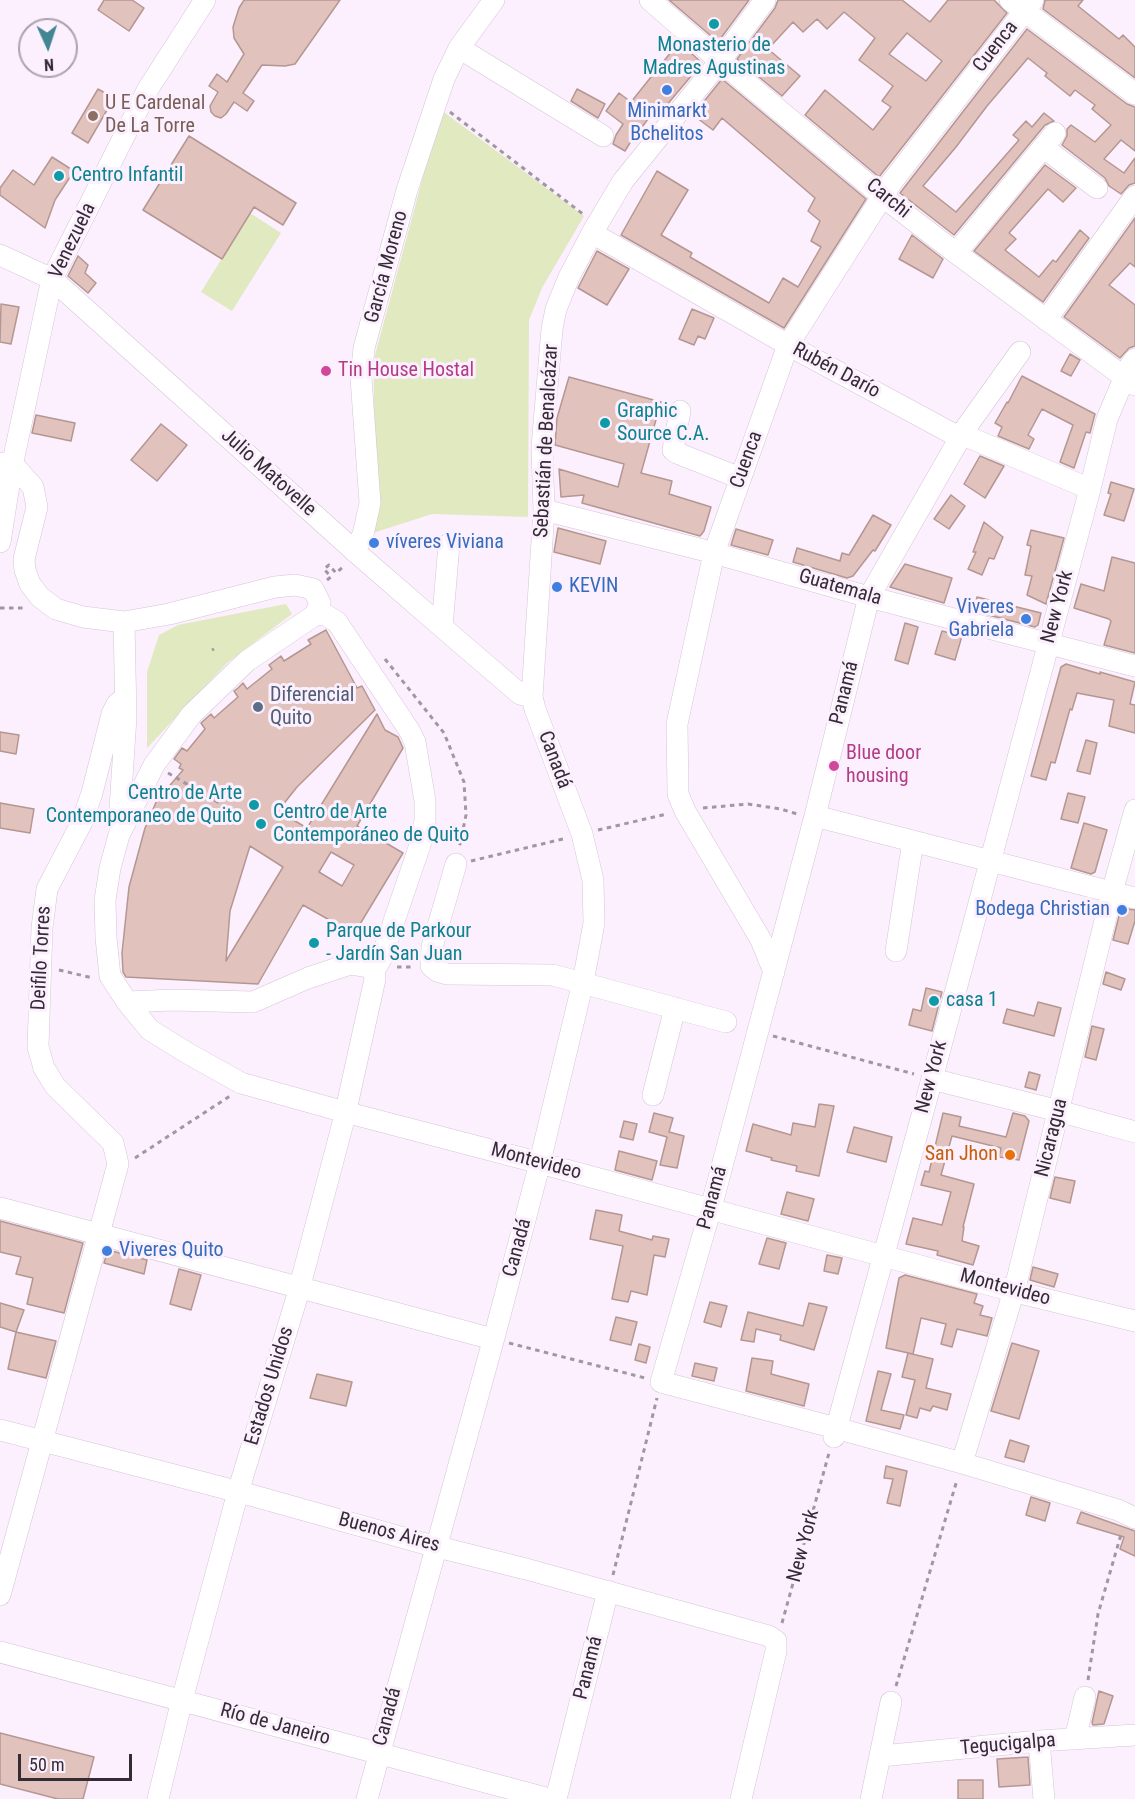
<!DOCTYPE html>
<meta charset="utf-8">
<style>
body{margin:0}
#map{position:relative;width:1135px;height:1799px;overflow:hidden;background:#fcf0fe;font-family:"Roboto Condensed",sans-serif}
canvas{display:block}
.north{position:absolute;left:18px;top:18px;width:60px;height:60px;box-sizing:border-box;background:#fcf0fe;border:2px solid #aca2ad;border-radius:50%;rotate:177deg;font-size:16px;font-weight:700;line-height:24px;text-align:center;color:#332c34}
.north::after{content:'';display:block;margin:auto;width:21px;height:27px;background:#418692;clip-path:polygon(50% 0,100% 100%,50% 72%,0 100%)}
.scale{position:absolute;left:18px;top:1754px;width:114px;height:27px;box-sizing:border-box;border:3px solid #332c34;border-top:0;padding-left:8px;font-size:18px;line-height:21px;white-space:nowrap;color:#332c34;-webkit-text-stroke:4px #fcf0fe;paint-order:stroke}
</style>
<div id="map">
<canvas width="1135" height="1799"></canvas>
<div class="north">N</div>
<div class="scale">50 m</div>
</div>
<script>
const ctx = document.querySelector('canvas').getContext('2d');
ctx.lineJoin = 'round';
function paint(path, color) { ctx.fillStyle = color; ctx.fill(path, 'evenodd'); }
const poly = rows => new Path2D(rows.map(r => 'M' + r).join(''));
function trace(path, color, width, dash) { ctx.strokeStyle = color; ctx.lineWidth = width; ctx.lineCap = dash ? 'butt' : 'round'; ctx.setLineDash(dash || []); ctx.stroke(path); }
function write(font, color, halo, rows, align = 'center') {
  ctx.font = font + ' "Roboto Condensed",sans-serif'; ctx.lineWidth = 6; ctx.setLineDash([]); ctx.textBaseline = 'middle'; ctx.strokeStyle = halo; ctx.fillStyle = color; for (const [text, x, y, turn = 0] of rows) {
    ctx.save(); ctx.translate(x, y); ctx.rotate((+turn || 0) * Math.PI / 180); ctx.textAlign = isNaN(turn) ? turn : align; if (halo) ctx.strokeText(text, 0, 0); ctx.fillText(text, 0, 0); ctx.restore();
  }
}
const green = poly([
 [441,110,584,216,542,288,529,320,528,517,432,514,373,533,374,359],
 [250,213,281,233,232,311,201,292],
 [286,604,292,614,227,663,147,748,147,672,159,635,178,625]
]);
const building = poly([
 [104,0,132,0,144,8,129,31,98,10,104,0],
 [244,0,340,0,295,64,285,66,262,65,243,93,254,101,247,111,234,102,226,114,221,118,215,116,211,112,210,106,218,92,209,86,217,74,227,82,244,54,234,38,233,27,239,8,244,0],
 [669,0,749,0,718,42,669,0],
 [778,0,902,0,930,22,948,0,994,0,1007,13,879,177,805,115,825,90,873,130,891,107,882,101,893,86,859,60,875,38,844,12,827,29,817,19,803,32,793,22,768,49,800,76,782,96,737,59,775,8,778,0],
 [907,33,942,61,926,81,889,54,907,33],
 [1045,0,1083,0,1078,6,1119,39,1123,35,1135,47,1135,78,1043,9,1045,0],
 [1027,29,1127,104,1135,107,1135,151,1121,140,1104,159,1124,173,1135,158,1135,183,1129,185,1121,194,1109,186,1105,178,1062,145,1067,136,1067,129,1071,125,1095,142,1111,125,1092,109,1095,105,1075,90,1070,96,1045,76,1047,73,1028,58,987,106,956,147,923,186,956,212,1019,140,1013,135,1026,121,1032,127,1044,113,1054,121,1045,125,954,235,900,193,1027,29],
 [679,42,702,63,661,112,656,108,637,134,636,133,625,151,613,144,616,135,623,124,606,111,619,93,631,102,679,42],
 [722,79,866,199,784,328,621,235,657,171,688,190,661,235,692,253,690,257,769,303,783,278,798,287,821,247,811,241,820,221,808,211,815,198,722,118,713,130,693,115,722,79],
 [98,89,114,98,88,143,72,133,98,89],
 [577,89,605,104,598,118,571,101,577,89],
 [189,136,296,203,283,225,254,207,222,259,143,210,189,136],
 [52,157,74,171,55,200,45,228,0,195,0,188,13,170,34,185,52,157],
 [1045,165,1076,188,1063,202,1048,189,1009,233,1016,239,1005,250,1039,277,1053,260,1056,262,1080,230,1089,238,1043,302,974,251,1045,165],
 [1135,218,1135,267,1130,263,1109,285,1135,305,1135,346,1129,348,1120,358,1064,317,1135,218],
 [912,235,943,259,933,278,899,259,912,235],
 [597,251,629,269,607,305,578,288,597,251],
 [78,256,88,265,85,273,96,283,88,293,68,276,78,256],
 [1,304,19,307,11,344,0,342,1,304],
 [692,309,714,318,705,339,698,336,694,345,679,339,692,309],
 [1070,354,1080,360,1071,376,1061,371,1070,354],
 [1022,376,1095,414,1090,433,1086,432,1074,468,1060,462,1073,425,1042,409,1028,435,1034,439,1029,449,998,436,1002,427,995,423,1007,402,1008,403,1022,376],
 [569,377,661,402,641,473,672,481,669,494,711,507,704,531,700,536,582,503,584,495,561,497,559,469,618,487,624,464,555,445,557,418,569,377],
 [36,415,75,423,71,441,32,433,36,415],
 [161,424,187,445,157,481,131,460,161,424],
 [980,456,1004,466,985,498,964,484,980,456],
 [1111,482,1134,489,1124,521,1104,515,1111,494,1108,493,1111,482],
 [951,495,965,506,949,529,934,519,951,495],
 [873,515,891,525,875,551,873,550,853,576,847,578,793,562,797,548,840,561,842,553,849,555,873,515],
 [984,522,1003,537,994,559,989,558,982,575,968,569,976,552,973,552,984,522],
 [558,528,606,541,600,564,554,552,558,528],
 [736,529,773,540,768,555,731,545,736,529],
 [1031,530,1064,538,1046,604,1027,595,1032,576,1025,575,1031,546,1027,545,1031,530],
 [1112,557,1135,563,1135,653,1104,645,1111,621,1109,619,1074,608,1081,584,1104,591,1112,557],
 [905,564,952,578,944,603,890,587,905,564],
 [977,597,1041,613,1038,625,1035,627,973,611,977,597],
 [905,623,918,627,908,664,895,660,905,623],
 [326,630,357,688,362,686,375,710,297,787,278,811,307,828,377,714,385,730,398,737,403,748,357,826,403,853,354,934,303,905,258,984,126,977,123,972,122,953,129,887,145,828,157,800,153,796,157,787,158,786,165,791,183,770,179,768,181,764,174,759,182,748,187,751,205,729,201,723,211,714,214,718,238,697,234,691,238,688,243,683,247,689,272,669,269,665,281,656,284,661,311,644,308,640,326,630],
 [250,846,283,867,226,961,230,911,250,846],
 [331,852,354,865,342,886,319,872,331,852],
 [942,631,962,636,955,660,935,654,942,631],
 [1066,664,1100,674,1100,672,1135,682,1130,704,1135,705,1135,733,1109,726,1114,700,1077,693,1072,710,1070,709,1055,763,1051,762,1046,780,1031,776,1061,667,1066,664],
 [0,732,19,735,16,754,0,751,0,732],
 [1086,740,1097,743,1090,774,1077,771,1086,740],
 [1068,793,1085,797,1078,823,1061,819,1068,793],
 [0,803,34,809,30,833,0,828,0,803],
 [1084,823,1107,830,1095,872,1091,874,1071,868,1084,823],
 [1121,908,1135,910,1135,921,1128,944,1113,940,1121,908],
 [1106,972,1125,979,1121,990,1103,984,1106,972],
 [926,988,942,992,932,1031,909,1025,913,1009,921,1011,926,988],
 [1038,1002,1061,1008,1054,1036,1003,1023,1007,1009,1034,1016,1038,1002],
 [1092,1026,1104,1029,1096,1060,1085,1057,1092,1026],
 [1029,1072,1040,1075,1036,1090,1025,1087,1029,1072],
 [819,1104,834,1106,819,1176,796,1171,797,1166,771,1160,772,1158,746,1151,753,1124,791,1135,793,1123,815,1127,819,1104],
 [654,1113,673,1118,669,1132,684,1136,677,1168,660,1165,667,1137,649,1132,654,1113],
 [943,1113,961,1117,959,1126,1006,1137,1013,1113,1025,1116,1029,1121,1019,1160,999,1157,1001,1148,952,1136,941,1175,974,1184,963,1227,964,1227,962,1241,979,1246,973,1265,937,1255,938,1251,906,1244,913,1218,942,1225,951,1192,921,1185,925,1171,929,1172,943,1113],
 [624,1121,637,1124,633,1140,620,1137,624,1121],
 [854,1127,892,1137,886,1162,847,1152,854,1127],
 [619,1151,657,1161,652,1180,615,1170,619,1151],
 [1055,1177,1075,1181,1070,1203,1050,1198,1055,1177],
 [787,1192,814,1199,808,1221,781,1214,787,1192],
 [596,1210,622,1215,619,1231,652,1240,653,1236,669,1239,665,1257,654,1255,647,1295,631,1291,628,1302,612,1299,623,1246,590,1239,596,1210],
 [0,1221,83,1243,64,1313,27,1304,33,1278,16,1274,21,1257,0,1252,0,1221],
 [767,1238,786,1243,779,1269,759,1264,767,1238],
 [108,1250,147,1260,144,1274,104,1263,108,1250],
 [827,1255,842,1258,838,1274,824,1271,827,1255],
 [1033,1267,1058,1274,1054,1287,1030,1280,1033,1267],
 [179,1269,201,1275,191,1310,170,1304,179,1269],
 [905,1275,977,1294,974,1303,983,1306,980,1315,992,1318,987,1336,957,1329,952,1347,941,1344,946,1324,921,1318,913,1354,886,1348,899,1278,905,1275],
 [710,1302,727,1306,721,1327,704,1322,710,1302],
 [0,1303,24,1310,16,1332,0,1327,0,1303],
 [809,1303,827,1307,814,1350,780,1340,781,1335,756,1329,754,1342,741,1340,748,1312,803,1326,809,1303],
 [616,1317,637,1322,631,1345,610,1340,616,1317],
 [16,1332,56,1341,46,1378,8,1369,16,1332],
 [1012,1343,1039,1351,1019,1419,991,1411,1012,1343],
 [639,1344,650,1347,646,1363,635,1360,639,1344],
 [908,1353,933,1359,926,1388,951,1394,947,1410,933,1406,930,1411,920,1408,917,1418,906,1415,915,1380,902,1377,908,1353],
 [752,1358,773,1361,771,1374,809,1384,804,1406,746,1391,752,1358],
 [695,1363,717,1368,714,1381,692,1376,695,1363],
 [878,1371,891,1374,881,1410,904,1415,900,1429,866,1421,878,1371],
 [317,1374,352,1382,346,1406,310,1398,317,1374],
 [1010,1440,1029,1446,1024,1462,1005,1457,1010,1440],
 [886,1466,907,1471,900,1506,887,1503,893,1479,884,1478,886,1466],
 [1031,1497,1050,1503,1045,1521,1026,1515,1031,1497],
 [1081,1512,1135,1531,1135,1556,1120,1549,1124,1537,1077,1523,1081,1512],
 [1099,1691,1113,1696,1104,1724,1093,1725,1092,1723,1099,1691],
 [0,1733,94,1757,83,1799,58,1799,0,1784,0,1733],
 [1028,1757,1030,1785,999,1787,997,1759,1028,1757],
 [958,1780,983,1780,983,1799,958,1799,958,1780]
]);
const path = poly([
 [450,112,583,214],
 [327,580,331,577,324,569,329,565,336,573,345,565],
 [0,608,25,608],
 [212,650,214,649],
 [385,659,444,733,464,782,466,815,459,849],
 [168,773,221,804],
 [703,808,748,804,781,809,797,814],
 [598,830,667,814],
 [471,861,567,838],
 [397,967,414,967],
 [59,970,93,978],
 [773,1036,914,1074],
 [135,1158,230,1096],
 [509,1343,645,1378],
 [613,1575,657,1398],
 [782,1623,829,1453],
 [1088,1680,1098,1614,1122,1531],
 [896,1686,957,1480]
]);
const minor = poly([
 [650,0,720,61,882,196,956,253,1135,385],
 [1010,0,1135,94],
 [459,48,603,136],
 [1043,147,1097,188],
 [592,233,788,345,955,435,973,439,1090,489],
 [956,253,1055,133],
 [0,255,52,279,359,555,442,627,520,694,532,697],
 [1046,320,1135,196],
 [1020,352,965,429,869,597,815,816,712,1204,661,1382,836,1428,962,1463,1118,1510,1135,1518],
 [680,411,673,450,677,453,740,478],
 [3,463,18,470,33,487,37,507,24,559,25,570,30,584,40,597,56,609,83,617,124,622,169,614,275,587,295,585,313,589,320,603,315,615],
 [544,510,703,550,869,597,1135,666],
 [0,542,12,466,52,279,148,89,205,0],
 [354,551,363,535,370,503,361,378,364,348,407,190,444,79,459,48,494,0],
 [442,627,449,544],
 [815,816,1135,898],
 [119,823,126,717,124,622],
 [456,864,432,947,431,966,437,971,447,974,553,975,726,1022],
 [896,951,913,841],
 [374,971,381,959,420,845,425,821,425,801,415,742,409,730,337,622,324,614,315,615,247,661,191,715,154,765,119,835,110,868,105,900,106,938,110,976,127,1002,150,1030,189,1054,241,1083,345,1112,540,1163,1020,1293,1135,1321],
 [774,972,761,940,685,811,678,794,677,724,714,553,788,345,891,183,1033,0],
 [127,1002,173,1000,253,1002,308,978,350,964,368,967,374,971],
 [932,1079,1051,1109,1135,1132],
 [653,1095,675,1008],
 [0,1208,493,1339],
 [0,1430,247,1494,422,1543,526,1569,769,1636,776,1641,776,1651,741,1799],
 [834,1437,932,1079,1090,489,1107,419,1128,369,1135,359],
 [962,1463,1016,1284,1112,892,1135,810],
 [0,1595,118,1164,113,1143,55,1086,44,1068,38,1047,42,928,47,889,82,822,92,793,112,714,117,704,126,697],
 [0,1652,549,1799],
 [1075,1739,1085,1697],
 [1039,1741,1044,1799],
 [881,1756,1039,1741,1135,1735],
 [158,1799,182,1700,238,1492,297,1297,344,1119,375,979,374,971],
 [367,1799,495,1334,537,1174,583,982,594,923,593,880,582,834,535,709,532,697,544,510,542,447,552,329,556,309,569,277,592,233,623,181,720,61,765,0],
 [556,1799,608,1591],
 [871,1799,891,1702]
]);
const markers = [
 [714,24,6,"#0f9aa8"],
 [667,90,6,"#3f7fe0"],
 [93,116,6,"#8d6e63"],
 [59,176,6,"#0f9aa8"],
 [326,371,6,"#d1479c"],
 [605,423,6,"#0f9aa8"],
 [374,543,6,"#3f7fe0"],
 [557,587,6,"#3f7fe0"],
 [1026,619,6,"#3f7fe0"],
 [258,707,6,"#5c6f8a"],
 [834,766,6,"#d1479c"],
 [254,805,6,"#0f9aa8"],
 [261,824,6,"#0f9aa8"],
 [1122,910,6,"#3f7fe0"],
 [314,943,6,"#0f9aa8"],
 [934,1001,6,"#0f9aa8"],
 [1010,1155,6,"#e8710a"],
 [107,1251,6,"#3f7fe0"]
];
const cultureNames = [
 ["Monasterio de",714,46,"center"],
 ["Madres Agustinas",714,69,"center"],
 ["Centro Infantil",71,176],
 ["Graphic",617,412],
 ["Source C.A.",617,435],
 ["Centro de Arte",242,794,"right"],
 ["Contemporaneo de Quito",242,817,"right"],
 ["Centro de Arte",273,813],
 ["Contemporáneo de Quito",273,836],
 ["Parque de Parkour",326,932],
 ["- Jardín San Juan",326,955],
 ["casa 1",946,1001]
];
const streetNames = [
 ["Cuenca",996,47,-52],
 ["Carchi",888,199,39],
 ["Venezuela",73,241,-64],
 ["García Moreno",387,267,-75],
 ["Rubén Darío",836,371,28],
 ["Sebastián de Benalcázar",547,441,-87],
 ["Cuenca",747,460,-70],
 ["Julio Matovelle",268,473,42],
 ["Guatemala",840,588,16],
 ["New York",1058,607,-75],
 ["Panamá",845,693,-76],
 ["Canadá",554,760,69],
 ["Deifilo Torres",42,958,-87],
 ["New York",932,1077,-75],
 ["Nicaragua",1052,1138,-76],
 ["Montevideo",536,1162,15],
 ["Panamá",713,1198,-75],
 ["Canadá",518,1248,-75],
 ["Montevideo",1005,1288,15],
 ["Estados Unidos",270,1386,-73],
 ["Buenos Aires",389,1533,15],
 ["New York",804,1546,-75],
 ["Panamá",589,1668,-76],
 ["Canadá",388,1717,-75],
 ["Río de Janeiro",275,1725,15],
 ["Tegucigalpa",1008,1745,-5]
];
const educationNames = [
 ["U E Cardenal",105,104],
 ["De La Torre",105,127]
];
const shopNames = [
 ["Minimarkt",667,112,"center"],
 ["Bchelitos",667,135,"center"],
 ["víveres Viviana",386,543],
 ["KEVIN",569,587],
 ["Viveres",1014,608,"right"],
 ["Gabriela",1014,631,"right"],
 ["Bodega Christian",1110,910,"right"],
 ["Viveres Quito",119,1251]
];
const hotelNames = [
 ["Tin House Hostal",338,371],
 ["Blue door",846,754],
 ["housing",846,777]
];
const serviceNames = [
 ["Diferencial",270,696],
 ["Quito",270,719]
];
const foodNames = [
 ["San Jhon",998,1155]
];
paint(green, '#e1e9c0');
paint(building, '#e1c2bc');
trace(building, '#b59792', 1.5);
trace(minor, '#d6c3d9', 22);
trace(path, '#a097a2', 3, [4.5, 4.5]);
trace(minor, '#fff', 21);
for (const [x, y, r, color] of markers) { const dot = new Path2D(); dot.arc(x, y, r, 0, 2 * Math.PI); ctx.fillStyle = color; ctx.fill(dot); trace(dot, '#fcf0fe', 2); }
write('20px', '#0d838f', '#fcf0fe', cultureNames, 'left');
write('20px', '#332c34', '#fcf0fe', streetNames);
write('20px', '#785e54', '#fcf0fe', educationNames, 'left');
write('20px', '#366cbe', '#fcf0fe', shopNames, 'left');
write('20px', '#b23c85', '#fcf0fe', hotelNames, 'left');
write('20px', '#4e5e75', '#fcf0fe', serviceNames, 'left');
write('20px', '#c56008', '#fcf0fe', foodNames, 'right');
</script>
